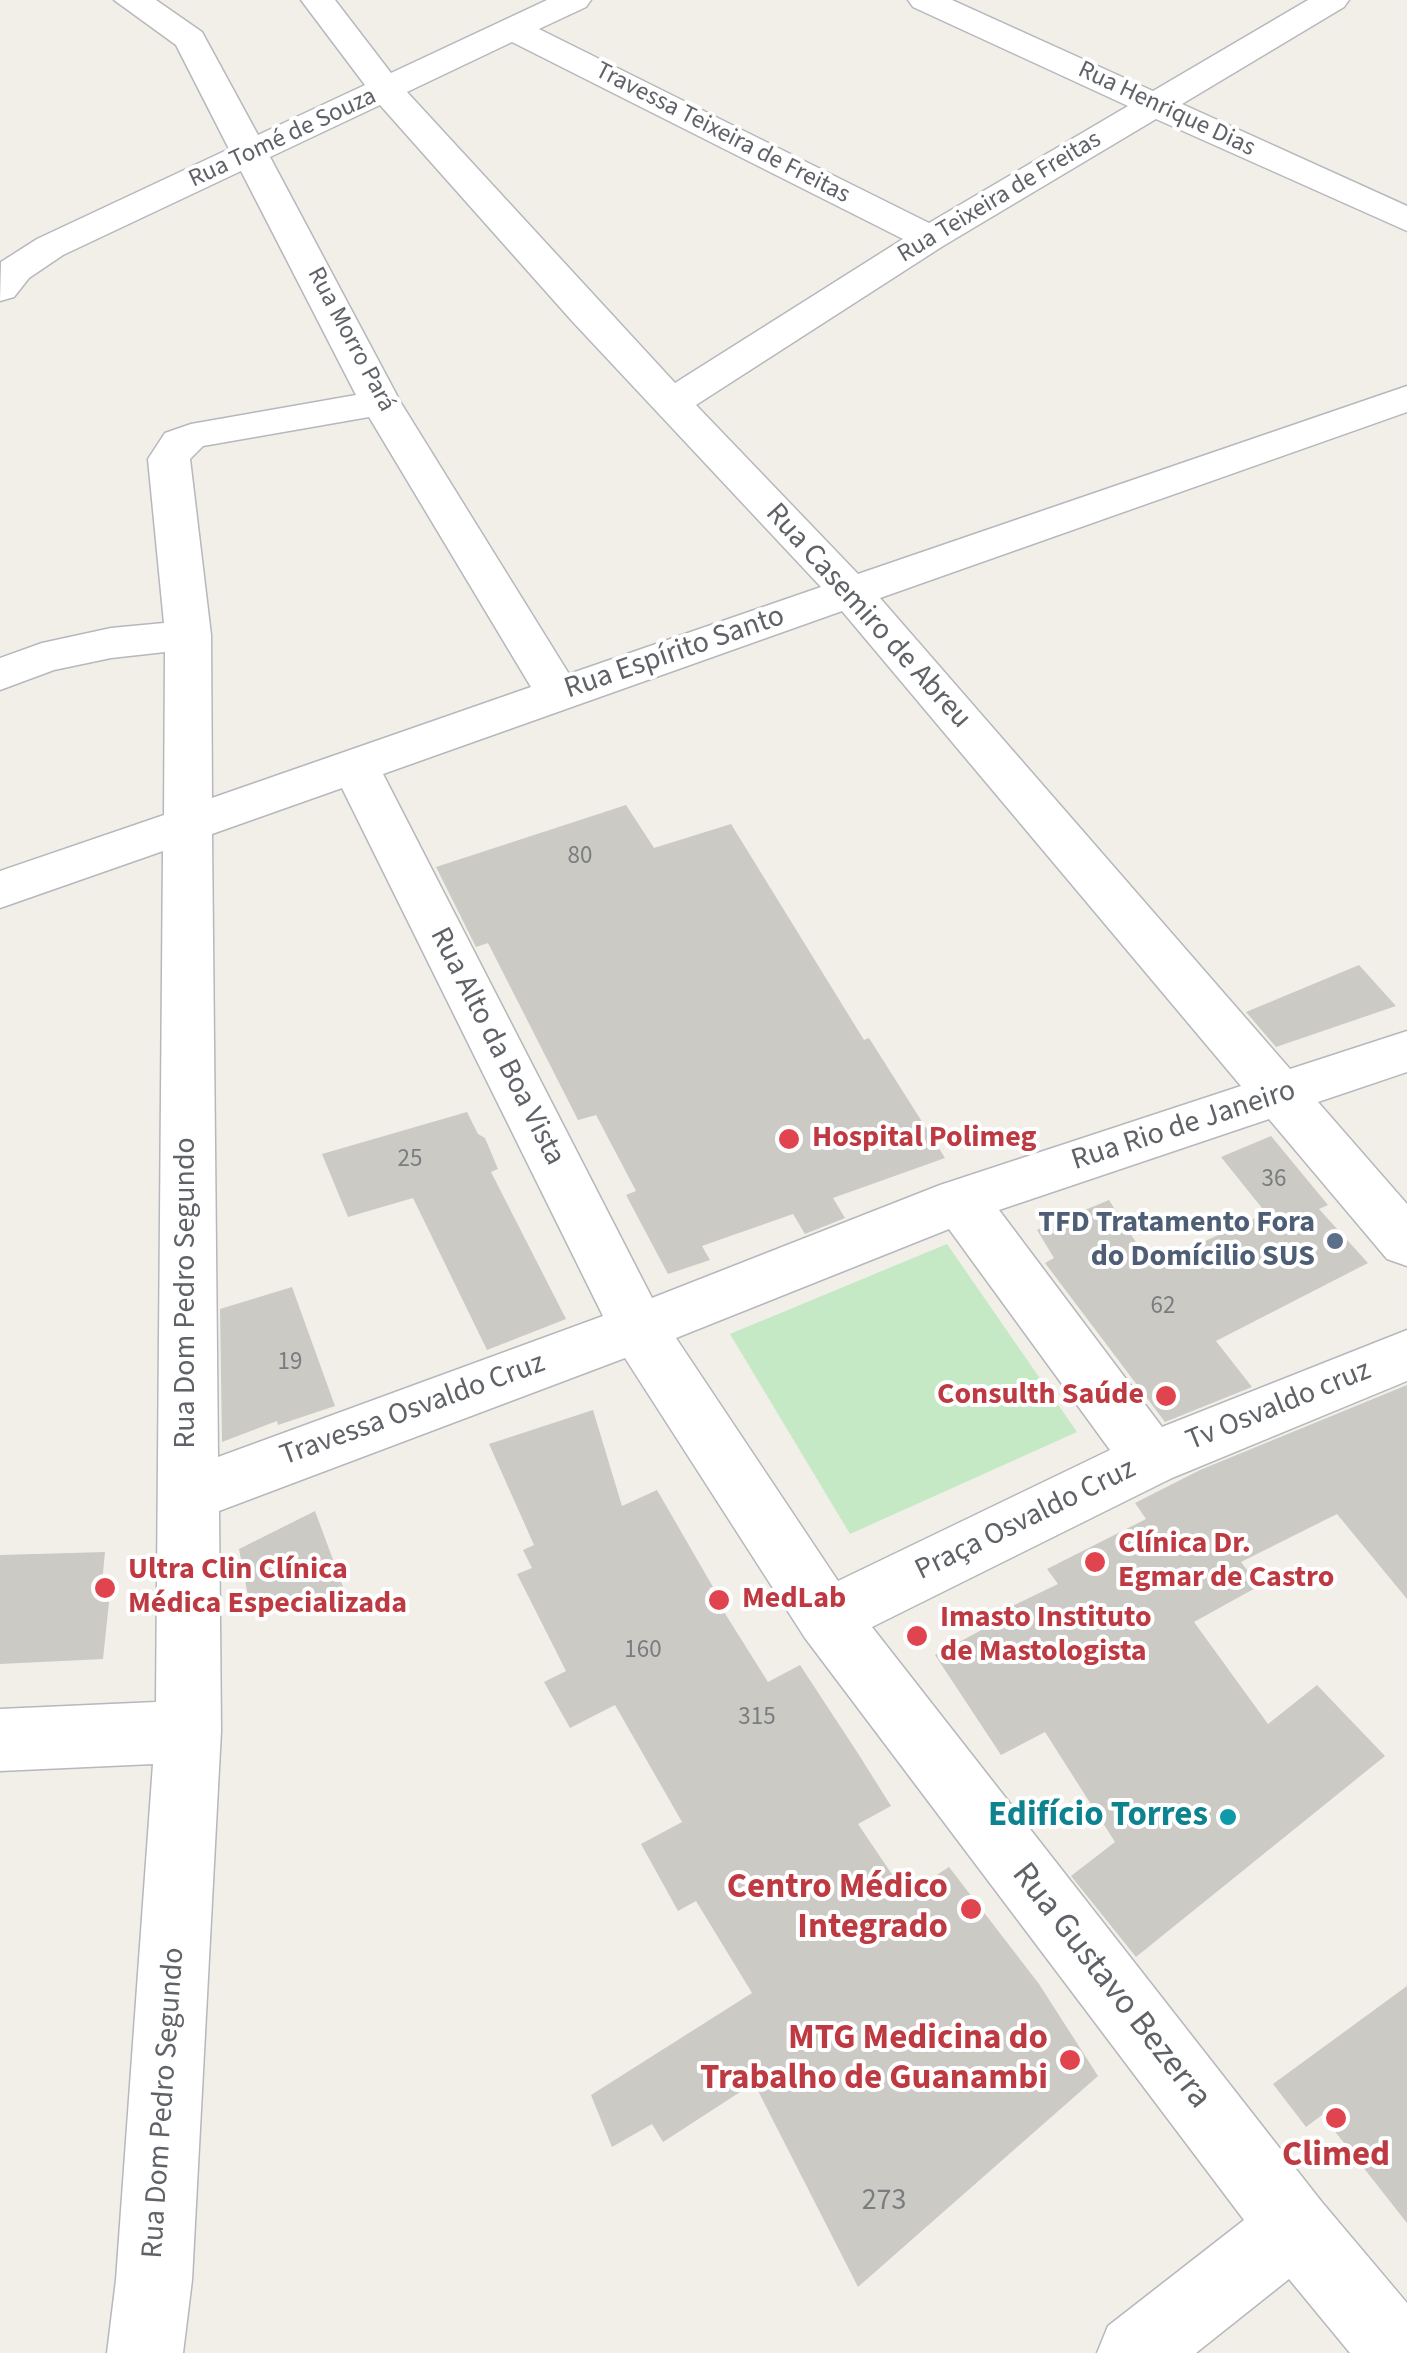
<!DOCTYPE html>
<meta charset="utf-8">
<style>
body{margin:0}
canvas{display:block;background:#f1efe8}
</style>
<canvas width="1407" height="2353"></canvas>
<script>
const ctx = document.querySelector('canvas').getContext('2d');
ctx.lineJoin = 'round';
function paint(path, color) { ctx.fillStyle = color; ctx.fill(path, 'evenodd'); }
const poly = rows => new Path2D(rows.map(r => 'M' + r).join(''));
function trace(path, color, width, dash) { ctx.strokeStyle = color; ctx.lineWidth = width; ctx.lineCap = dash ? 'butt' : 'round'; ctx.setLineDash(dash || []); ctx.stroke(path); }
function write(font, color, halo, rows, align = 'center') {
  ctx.font = font + ' "Source Sans 3",sans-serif'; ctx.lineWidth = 8; ctx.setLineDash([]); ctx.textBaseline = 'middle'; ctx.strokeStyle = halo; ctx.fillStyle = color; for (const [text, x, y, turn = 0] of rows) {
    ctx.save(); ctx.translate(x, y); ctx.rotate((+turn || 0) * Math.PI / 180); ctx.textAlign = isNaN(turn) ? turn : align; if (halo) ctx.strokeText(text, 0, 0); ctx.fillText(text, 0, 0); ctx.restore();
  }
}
const green = poly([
 [947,1244,1077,1432,850,1534,730,1334]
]);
const building = poly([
 [626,805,654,848,731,824,864,1040,869,1038,945,1158,833,1198,845,1218,805,1234,793,1214,702,1246,710,1260,668,1274,626,1195,636,1191,596,1115,578,1120,488,943,476,947,436,867],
 [1359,965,1396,1006,1276,1047,1246,1012],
 [467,1112,478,1134,485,1138,498,1169,491,1172,566,1319,487,1350,413,1198,348,1217,322,1154],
 [1271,1136,1328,1205,1319,1209,1368,1263,1216,1341,1252,1387,1165,1422,1045,1263,1054,1258,1037,1230,1109,1200,1151,1266,1266,1213,1221,1157],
 [292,1287,335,1406,278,1425,277,1421,222,1442,220,1309],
 [1407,1385,1407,1599,1337,1514,1241,1562,1259,1586,1194,1622,1268,1724,1317,1685,1385,1756,1136,1957,1071,1876,1115,1842,1045,1732,1001,1755,935,1655,1000,1620,1004,1610,1058,1584,1047,1569,1146,1519,1135,1503,1200,1470],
 [593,1410,622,1506,657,1490,713,1587,709,1588,768,1682,800,1665,859,1755,891,1806,858,1824,906,1895,949,1867,1039,1984,1098,2076,858,2287,754,2083,663,2142,652,2124,612,2147,591,2095,752,1993,696,1901,678,1911,641,1844,682,1822,615,1705,570,1728,544,1682,566,1671,517,1574,532,1568,523,1550,534,1545,489,1444],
 [315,1511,349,1603,250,1606,239,1549],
 [105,1552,102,1583,111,1583,103,1659,0,1664,0,1555],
 [1407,1986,1407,2223,1322,2115,1306,2127,1273,2084]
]);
const minor = poly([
 [114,0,156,0,202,32,258,135,365,85,301,0,335,0,391,73,547,0,591,0,586,7,539,29,929,223,1128,106,913,7,908,0,952,0,1153,91,1308,0,1349,0,1344,7,1182,104,1407,206,1407,231,1156,119,943,246,696,405,858,574,1407,386,1407,412,880,598,1290,1069,1407,1031,1407,1072,1318,1102,1407,1204,1407,1266,1387,1259,1269,1119,999,1210,1162,1427,1407,1330,1407,1381,1172,1478,872,1627,1321,2201,1407,2303,1407,2353,1350,2353,1289,2279,1196,2353,1097,2353,1108,2326,1244,2220,805,1638,625,1358,219,1511,221,1731,192,2280,183,2353,107,2353,116,2280,153,1764,0,1771,0,1709,156,1702,163,851,0,908,0,871,164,815,165,652,111,658,54,670,0,690,0,658,42,643,111,628,164,623,148,459,165,433,191,424,356,395,241,171,63,255,29,278,14,297,0,301,1,262,37,239,229,149,176,45,114,0],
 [512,42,903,239,675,383,407,92,512,42],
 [380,105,572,321,821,587,569,674,401,403,270,157,380,105],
 [369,417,531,687,212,798,211,635,190,459,203,446,369,417],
 [842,611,1241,1086,940,1185,652,1298,383,774,842,611],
 [342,788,603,1316,218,1457,212,834,342,788],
 [949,1229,1110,1450,838,1581,676,1338,949,1229]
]);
const markers = [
 [789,1139,12,"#e0444e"],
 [1335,1241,10,"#5c6f8a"],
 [1166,1396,12,"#e0444e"],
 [1095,1562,12,"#e0444e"],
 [105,1588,12,"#e0444e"],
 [719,1600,12,"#e0444e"],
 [917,1636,12,"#e0444e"],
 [1228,1817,10,"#0f9aa8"],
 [971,1909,12,"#e0444e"],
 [1070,2060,12,"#e0444e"],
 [1336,2118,12,"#e0444e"]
];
const farStreetnames = [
 ["Rua Henrique Dias",1166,110,25],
 ["Travessa Teixeira de Freitas",722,134,27],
 ["Rua Tomé de Souza",283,139,-25],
 ["Rua Teixeira de Freitas",1000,198,-31],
 ["Rua Morro Pará",350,340,62]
];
const numberNames = [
 ["80",580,858],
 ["25",410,1161],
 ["36",1274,1181],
 ["62",1163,1308],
 ["19",290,1364],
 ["160",643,1652],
 ["315",757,1719]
];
const streetNames = [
 ["Rua Casemiro de Abreu",867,617,48],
 ["Rua Espírito Santo",675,654,-19],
 ["Rua Alto da Boa Vista",496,1047,63],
 ["Rua Rio de Janeiro",1184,1127,-18],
 ["Rua Dom Pedro Segundo",187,1293,-90],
 ["Tv Osvaldo cruz",1279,1407,-22],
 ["Travessa Osvaldo Cruz",413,1411,-20],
 ["Praça Osvaldo Cruz",1026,1521,-26],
 ["Rua Dom Pedro Segundo",165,2103,-86]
];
const healthNames = [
 ["Hospital Polimeg",812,1139],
 ["Consulth Saúde",1144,1396,"right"],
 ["Clínica Dr.",1118,1545],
 ["Egmar de Castro",1118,1579],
 ["Ultra Clin Clínica",128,1571],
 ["Médica Especializada",128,1605],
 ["MedLab",742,1600],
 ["Imasto Instituto",940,1619],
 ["de Mastologista",940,1653]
];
const serviceNames = [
 ["TFD Tratamento Fora",1315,1224],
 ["do Domícilio SUS",1315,1258]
];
const nearNumbernames = [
 ["273",884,2202]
];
const nearCulturenames = [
 ["Edifício Torres",1208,1817]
];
const nearHealthnames = [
 ["Centro Médico",948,1889],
 ["Integrado",948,1929],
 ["MTG Medicina do",1048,2040],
 ["Trabalho de Guanambi",1048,2080],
 ["Climed",1336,2157,"center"]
];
const nearStreetnames = [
 ["Rua Gustavo Bezerra",1110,1987,52]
];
paint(green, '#c5e8c5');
paint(building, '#cccac5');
trace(minor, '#b5b8bc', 3);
paint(minor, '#fff');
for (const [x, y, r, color] of markers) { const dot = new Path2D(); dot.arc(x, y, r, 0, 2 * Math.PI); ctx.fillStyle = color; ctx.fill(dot); trace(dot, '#fff', 4); }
write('25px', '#5f6368', '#fff', farStreetnames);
write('25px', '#7a7d7f', null, numberNames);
write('30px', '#5f6368', '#fff', streetNames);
write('bold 30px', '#be3a42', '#fff', healthNames, 'left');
write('bold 30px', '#4e5e75', '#fff', serviceNames, 'right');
write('30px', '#7a7d7f', null, nearNumbernames);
write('bold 35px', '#0d838f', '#fff', nearCulturenames, 'right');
write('bold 35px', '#be3a42', '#fff', nearHealthnames, 'right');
write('35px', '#5f6368', '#fff', nearStreetnames);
</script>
